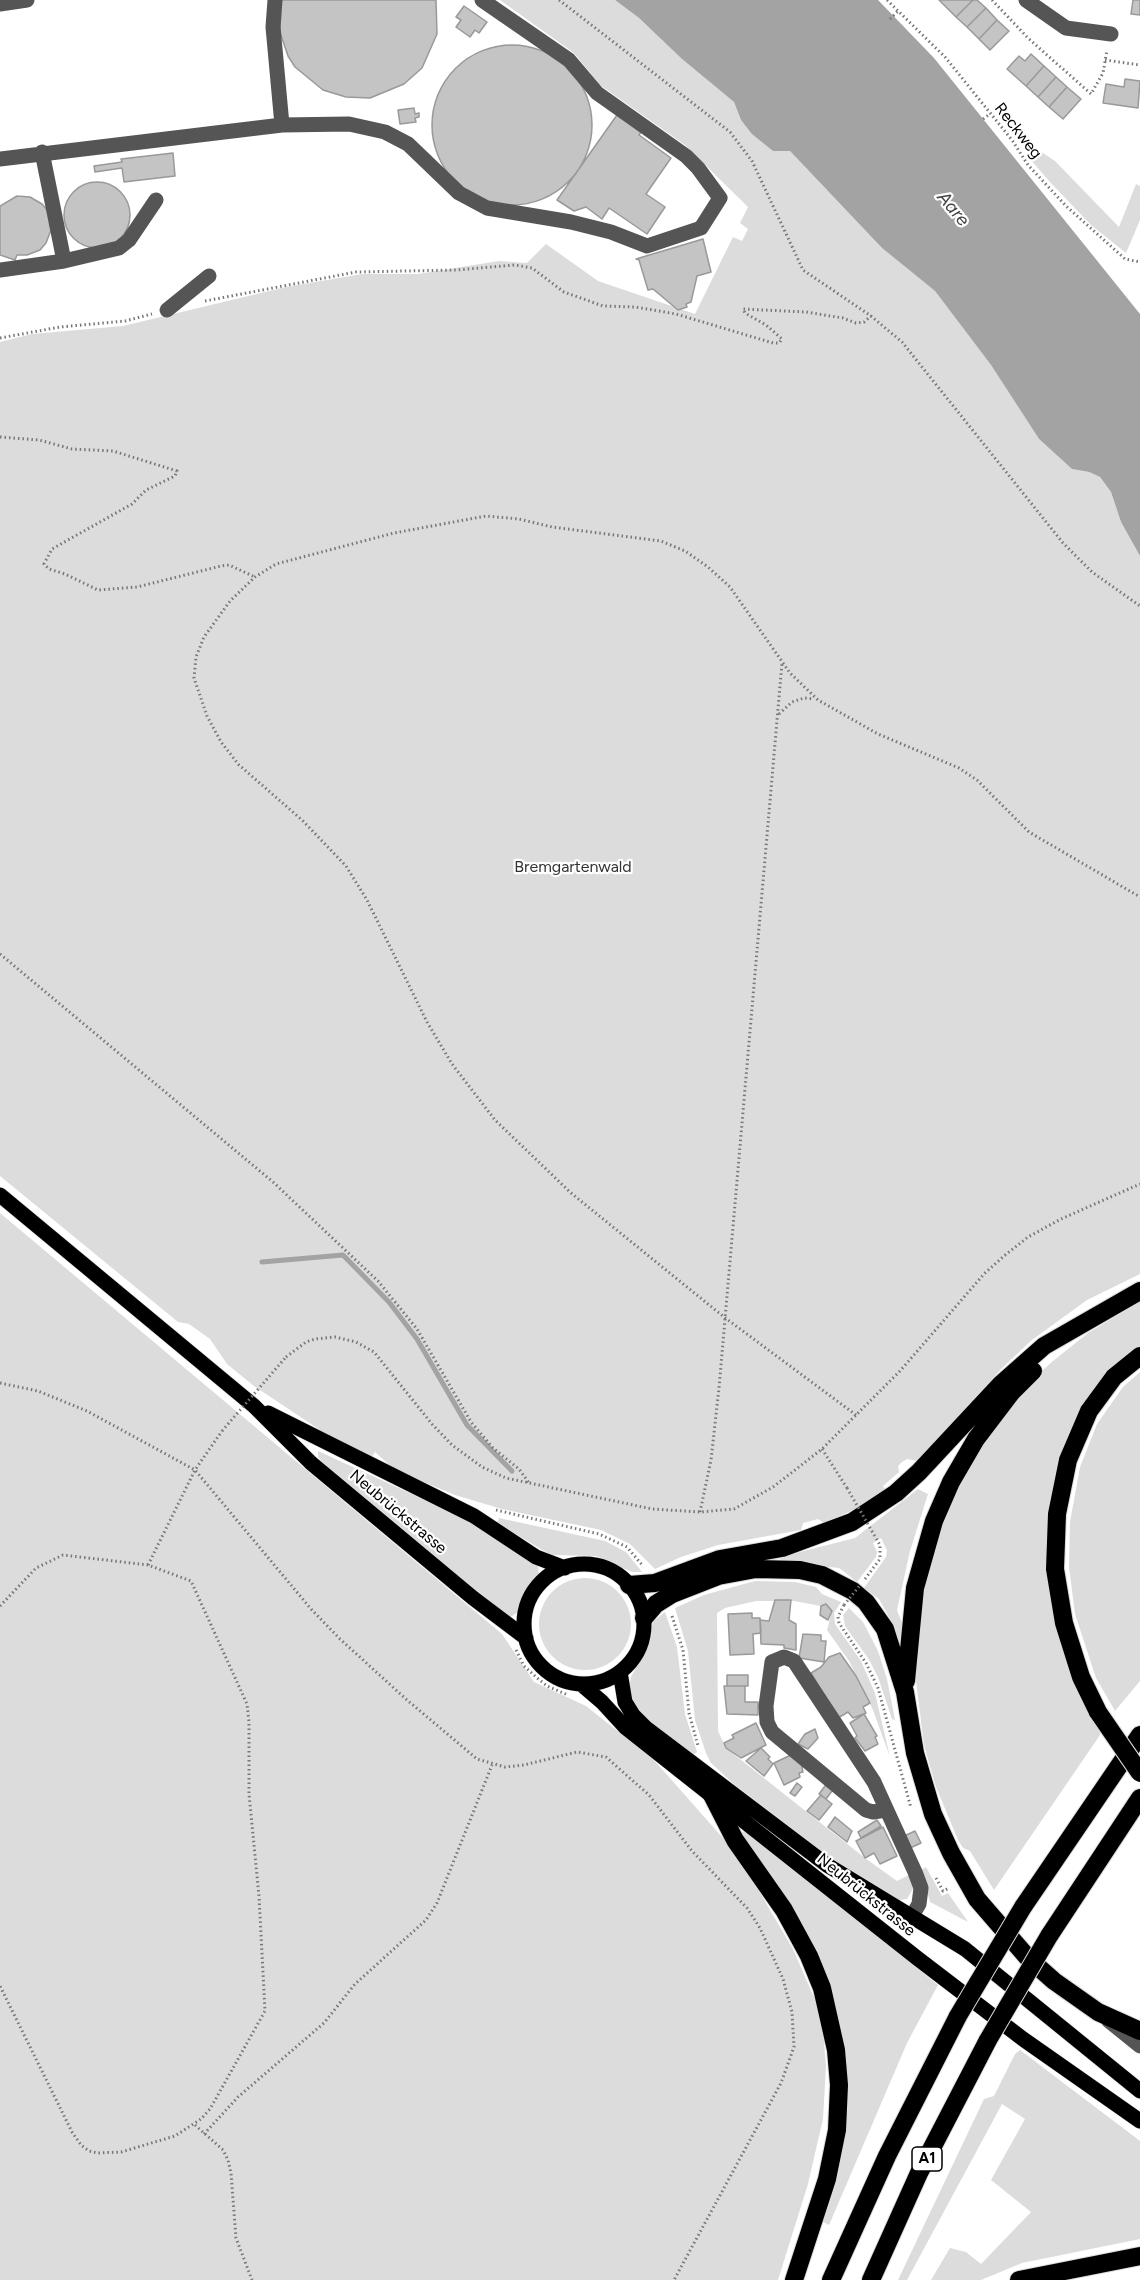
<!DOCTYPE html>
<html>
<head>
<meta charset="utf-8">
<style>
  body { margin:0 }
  canvas { display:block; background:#fff }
</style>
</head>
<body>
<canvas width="1140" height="2280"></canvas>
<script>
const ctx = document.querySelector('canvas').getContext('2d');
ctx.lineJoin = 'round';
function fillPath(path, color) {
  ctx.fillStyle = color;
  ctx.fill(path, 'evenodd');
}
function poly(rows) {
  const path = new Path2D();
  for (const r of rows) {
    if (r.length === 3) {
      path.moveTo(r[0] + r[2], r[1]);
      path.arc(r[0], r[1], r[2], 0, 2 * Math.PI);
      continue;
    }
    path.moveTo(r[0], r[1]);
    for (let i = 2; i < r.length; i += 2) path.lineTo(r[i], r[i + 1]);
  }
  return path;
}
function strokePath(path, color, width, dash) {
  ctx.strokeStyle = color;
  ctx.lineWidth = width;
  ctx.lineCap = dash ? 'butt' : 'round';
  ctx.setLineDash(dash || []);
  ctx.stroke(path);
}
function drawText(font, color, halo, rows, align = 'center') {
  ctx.font = font + ' Figtree,sans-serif';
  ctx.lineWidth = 4.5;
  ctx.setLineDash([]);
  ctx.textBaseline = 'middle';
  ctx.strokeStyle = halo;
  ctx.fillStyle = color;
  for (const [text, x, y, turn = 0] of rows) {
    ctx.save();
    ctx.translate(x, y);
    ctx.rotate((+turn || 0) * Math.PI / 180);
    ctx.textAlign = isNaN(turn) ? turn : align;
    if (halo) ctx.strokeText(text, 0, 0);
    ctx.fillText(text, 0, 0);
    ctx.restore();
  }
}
const green = poly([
  [500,0,615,0,639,18,682,59,734,102,741,120,773,151,790,151,882,248,935,291,991,365,1039,439,1072,469,1089,472,1100,477,1111,492,1121,522,1140,556,1140,1274,1087,1300,1032,1340,1001,1369,917,1461,907,1459,902,1462,898,1466,899,1472,883,1486,885,1489,860,1507,824,1523,818,1519,803,1523,801,1530,718,1545,681,1557,655,1569,630,1544,601,1530,502,1509,455,1495,395,1470,375,1452,371,1458,326,1434,254,1386,227,1364,210,1339,189,1324,178,1322,0,1176,0,342,32,334,123,326,286,287,362,274,418,274,499,261,527,263,546,244,598,281,695,314,733,237,742,241,748,229,740,223,748,207,685,145,600,85,574,53],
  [1040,151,1055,161,1119,227,1136,184,1140,186,1140,220,1126,253,1091,225,1049,181,1030,159],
  [0,1213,502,1634,534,1682,586,1706,653,1759,737,1854,793,1949,819,2009,823,2031,826,2066,823,2119,808,2184,778,2280,0,2280],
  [1140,1302,1140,1348,1116,1365,1050,1523,1087,1708,1100,1731,1100,1735,994,1890,970,1851,963,1848,958,1840,936,1787,924,1745,916,1681,920,1602,945,1512,982,1442,1034,1378,1053,1361,1088,1333],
  [1140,1372,1140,1681,1115,1711,1096,1678,1075,1614,1069,1567,1070,1522,1080,1467,1097,1424,1123,1387],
  [318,1451,451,1512,484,1529,538,1566,539,1575,524,1594,518,1612,509,1618,326,1466,318,1457],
  [918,1489,928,1494,910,1551,897,1610,902,1623,901,1646,894,1626,879,1599,864,1588,886,1557,887,1550,881,1538,873,1543,877,1552,876,1557,857,1582,839,1568,781,1562,780,1557,855,1538],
  [499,1518,605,1541,626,1552,642,1572,632,1572,596,1556,551,1555,497,1523],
  [585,1624,46],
  [755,1581,795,1582,816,1587,822,1594,841,1602,834,1613,835,1624,861,1661,875,1693,890,1757,873,1710,849,1661,827,1630,832,1611,826,1604,821,1606,794,1601,756,1601,725,1608,717,1613,718,1731,726,1748,865,1858,897,1881,909,1875,913,1889,907,1899,898,1900,844,1868,735,1785,711,1763,706,1753,695,1720,688,1651,675,1608,704,1595],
  [849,1608,863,1622,878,1651,887,1679,895,1720,892,1719,878,1677,868,1658,845,1626,843,1615],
  [665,1612,677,1647,685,1714,697,1752,690,1758,634,1708,629,1689,631,1677,647,1647,653,1622],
  [745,1830,938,1985,907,2043,829,2225,821,2221,842,2044,741,1834],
  [926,1867,942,1896,948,1893,968,1922,930,1902,921,1870],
  [1020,2050,1140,2141,1140,2239,1022,2263,981,2280,931,2280,950,2248,966,2252,981,2264,1031,2212,991,2180,1025,2119,1002,2104,907,2280,898,2280,984,2099,994,2096,1015,2054]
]);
const water = poly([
  [615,0,878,0,934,58,1140,314,1140,556,1121,522,1111,492,1100,477,1089,472,1072,469,1039,439,991,365,935,291,882,248,790,151,773,151,752,134,741,120,734,102,682,59,639,18]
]);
const stream = poly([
  [262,1262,343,1255,389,1302,417,1339,467,1425,512,1471]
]);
const building = poly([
  [281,0,436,0,437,34,422,68,404,84,370,98,346,97,323,90,295,67,288,56,280,32,281,0],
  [939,0,973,0,956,17,939,0],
  [973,0,977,0,986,8,967,27,956,17,973,0],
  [1133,0,1140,0,1140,15,1131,14,1133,0],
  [464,6,487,22,479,33,475,30,470,37,456,27,461,20,456,17,464,6],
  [986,8,997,20,979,39,967,27,986,8],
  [997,20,1009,31,990,50,979,39,997,20],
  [512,125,80],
  [1031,54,1044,66,1026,86,1007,69,1019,56,1025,61,1031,54],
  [1044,66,1056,77,1038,97,1026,86,1044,66],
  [1056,77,1067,87,1049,107,1038,97,1056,77],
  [1125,79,1140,81,1138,108,1103,103,1106,84,1124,87,1125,79],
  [1067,87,1081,99,1063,119,1049,107,1067,87],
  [414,108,415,114,419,113,419,117,415,118,416,122,400,124,398,110,414,108],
  [617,115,641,132,639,135,671,158,646,194,665,207,647,234,609,208,602,219,586,207,574,211,557,200,617,115],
  [173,153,175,176,124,182,122,168,95,172,94,166,122,162,121,159,173,153],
  [97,215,33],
  [17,196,30,197,42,204,48,211,51,230,46,243,40,250,27,255,17,255,15,260,0,255,0,206,17,196],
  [703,239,711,272,697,276,691,302,686,304,687,307,678,310,653,289,648,290,639,260,636,259,703,239],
  [775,1600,791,1600,789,1620,796,1624,796,1650,784,1648,784,1645,761,1644,760,1620,769,1621,775,1600],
  [826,1604,832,1611,828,1620,820,1615,821,1606,826,1604],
  [752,1613,752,1618,760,1618,761,1633,753,1634,754,1654,730,1655,728,1614,752,1613],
  [803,1634,821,1635,821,1641,826,1641,824,1662,799,1658,803,1634],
  [840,1653,856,1676,870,1703,863,1707,866,1713,853,1718,848,1712,838,1718,811,1673,821,1667,829,1657,840,1653],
  [727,1675,748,1675,748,1686,727,1686,727,1675],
  [724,1686,745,1686,745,1702,758,1702,758,1715,727,1714,724,1686],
  [864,1714,877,1736,875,1737,878,1744,865,1751,855,1738,857,1736,850,1723,864,1714],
  [756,1723,766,1745,741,1758,726,1748,724,1743,734,1738,732,1735,756,1723],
  [815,1729,818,1738,808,1749,798,1744,805,1734,815,1729],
  [761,1748,770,1757,768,1759,773,1764,764,1776,746,1761,761,1748],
  [793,1754,801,1762,803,1772,799,1773,800,1777,784,1785,774,1763,793,1754],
  [828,1782,835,1787,826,1799,819,1794,828,1782],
  [797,1783,802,1787,795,1796,790,1793,797,1783],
  [821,1795,832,1804,819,1820,807,1811,821,1795],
  [835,1817,852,1831,847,1842,828,1827,835,1817],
  [877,1820,881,1826,861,1838,858,1832,877,1820],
  [883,1827,897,1856,880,1864,874,1853,865,1858,856,1841,883,1827],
  [915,1831,921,1843,908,1849,902,1837,915,1831]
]);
const path = poly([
  [559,0,730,132,752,161,803,270,871,316,902,342,1063,543,1092,572,1140,606],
  [887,0,945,57,1012,140,1028,165,1066,206,1125,259,1140,262],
  [992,0,1028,38,1091,94,1103,73,1107,50],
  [890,19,898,11],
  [1105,60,1140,65],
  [983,119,990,114],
  [205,301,356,272,456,270,515,265,532,268,564,292,603,306,635,307,676,314,773,343,779,343,782,339,766,325,745,313,743,309,806,312,843,318,856,323,864,322,871,316],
  [0,338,60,327,125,321,152,314],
  [0,437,39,440,72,449,113,451,177,471,175,476,146,490,132,504,52,549,44,564,49,569,65,574,98,590,137,587,221,566,229,565,255,577],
  [779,714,792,702,804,698,814,699],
  [0,954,273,1182,378,1281,417,1329,471,1422,493,1448,519,1469,529,1483],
  [286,1357,306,1342,315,1339,335,1337,356,1342,374,1352,432,1424,452,1445,482,1467,506,1478,652,1509,700,1512,734,1509,773,1487,822,1449,900,1371,984,1274,1004,1256,1028,1237,1061,1219,1140,1184],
  [0,1383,38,1391,87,1411,195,1470,311,1609,340,1639,407,1700,477,1759,505,1767,524,1765,577,1752,606,1757,649,1795,692,1851,747,1908,760,1928,783,1979,792,2012,794,2047,781,2083,674,2280],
  [856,1415,724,1317,571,1193,495,1120,452,1064,427,1022,367,900,346,866,302,820,239,765,221,742,207,716,194,678,196,657,204,637,230,601,255,577,276,564,394,533,486,516,519,519,552,527,661,541,685,551,708,567,730,587,790,673,818,700,878,734,959,768,977,780,1029,832,1140,897],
  [822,1449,847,1488],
  [496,1510,599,1534,627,1547,643,1566],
  [700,1512,711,1460,719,1388,782,663],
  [148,1565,195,1470,222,1431],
  [865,1579,880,1559,880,1545],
  [844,1605,838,1617,839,1623,866,1663,878,1688,911,1808],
  [0,1606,36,1568,63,1555,148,1565,191,1581,247,1704,249,1722,249,1794,259,1896,265,2011,210,2109,201,2119,175,2136,121,2152,98,2153,89,2151,81,2145,72,2132,0,1986],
  [672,1616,683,1650,689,1713,698,1746],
  [516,1650,524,1666,536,1677,547,1686,568,1695],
  [936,1878,943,1891,949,1888],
  [195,2125,223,2150,228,2160,231,2173,236,2238,252,2280],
  [204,2134,238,2097,324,2023,355,1984,426,1920,437,1903,492,1765]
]);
const minor = poly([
  [275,0,273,27,282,125],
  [1026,0,1066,28,1111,34],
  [0,4,27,0],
  [42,152,64,261,119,248,129,240,156,200],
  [0,159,282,125,349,124,385,132,408,144,459,193,487,208,571,222,611,232,647,246,701,228,720,198,698,168,686,156,597,93,569,60,482,0],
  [0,270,64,261],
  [167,310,209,276],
  [886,1810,873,1812,866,1810,772,1732,767,1722,766,1706,772,1662,784,1657,794,1661,874,1782,915,1872,921,1888,919,1904,912,1916],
  [1109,2021,1140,2046]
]);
const major = poly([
  [0,1195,254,1406,311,1463,473,1598,526,1638],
  [268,1413,474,1516,536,1557,565,1568],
  [584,1624,60],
  [620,1672,625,1702,633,1715,646,1728,827,1865,965,1949,1140,2091],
  [581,1684,602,1702,625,1727,917,1958,1023,2039,1140,2121]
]);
const highway = poly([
  [629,1585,655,1583,720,1559,782,1548,852,1522,896,1493,919,1472,1001,1384,1044,1346,1140,1291],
  [644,1618,656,1604,672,1594,718,1576,756,1569,800,1570,822,1575,853,1591,866,1602,885,1629,905,1692,915,1753,933,1814,951,1853,977,1899,1028,1958,1054,1981,1098,2012,1140,2031],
  [906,1681,915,1588,934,1521,951,1482,976,1439,1011,1393,1033,1371],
  [1098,1712,1081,1677,1064,1623,1055,1569,1057,1514,1068,1460,1089,1411,1114,1377,1140,1356],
  [712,1795,735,1840,784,1910,809,1956,822,1988,836,2050,839,2085,837,2130,827,2179,794,2280],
  [1023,1907,1140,1735],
  [1049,1936,1140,1798],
  [831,2280,887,2156,958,2016],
  [871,2280,919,2173,988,2040],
  [1019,2280,1140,2256]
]);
const pathBridge = poly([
  [222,1431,286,1357],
  [847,1488,880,1545],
  [844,1605,861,1584]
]);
const highwayBridge = poly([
  [1098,1712,1140,1773],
  [958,2016,1023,1907],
  [988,2040,1049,1936]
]);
const shields = [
  [927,2159,30]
];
const shieldNames = [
  ["A1",927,2159]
];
const streetNames = [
  ["Reckweg",1018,131,52],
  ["Neubrückstrasse",398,1512,40],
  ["Neubrückstrasse",866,1895,39]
];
const parkNames = [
  ["Bremgartenwald",573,867]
];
const waterNames = [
  ["Aare",953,209,50]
];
fillPath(green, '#dcdcdc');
fillPath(water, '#a3a3a3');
strokePath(stream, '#a3a3a3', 5);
fillPath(building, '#c4c4c4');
strokePath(building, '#999', 1.5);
strokePath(major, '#dbdbdb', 16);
strokePath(highway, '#dbdbdb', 20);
strokePath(path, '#777', 3, [1.5, 3]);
strokePath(minor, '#555', 15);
strokePath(major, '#000', 15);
strokePath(highway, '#000', 18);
strokePath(highwayBridge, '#dbdbdb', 20, []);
strokePath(pathBridge, '#777', 3, [1.5, 3]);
strokePath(highwayBridge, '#000', 18);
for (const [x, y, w] of shields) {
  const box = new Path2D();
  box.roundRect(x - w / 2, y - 12, w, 24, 4.5);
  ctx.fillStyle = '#fff';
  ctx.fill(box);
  strokePath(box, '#000', 1.5);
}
drawText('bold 15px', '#000', null, shieldNames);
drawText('16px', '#000', '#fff', streetNames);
drawText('16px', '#333', '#fff', parkNames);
drawText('italic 18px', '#444', '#fff', waterNames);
</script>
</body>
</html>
